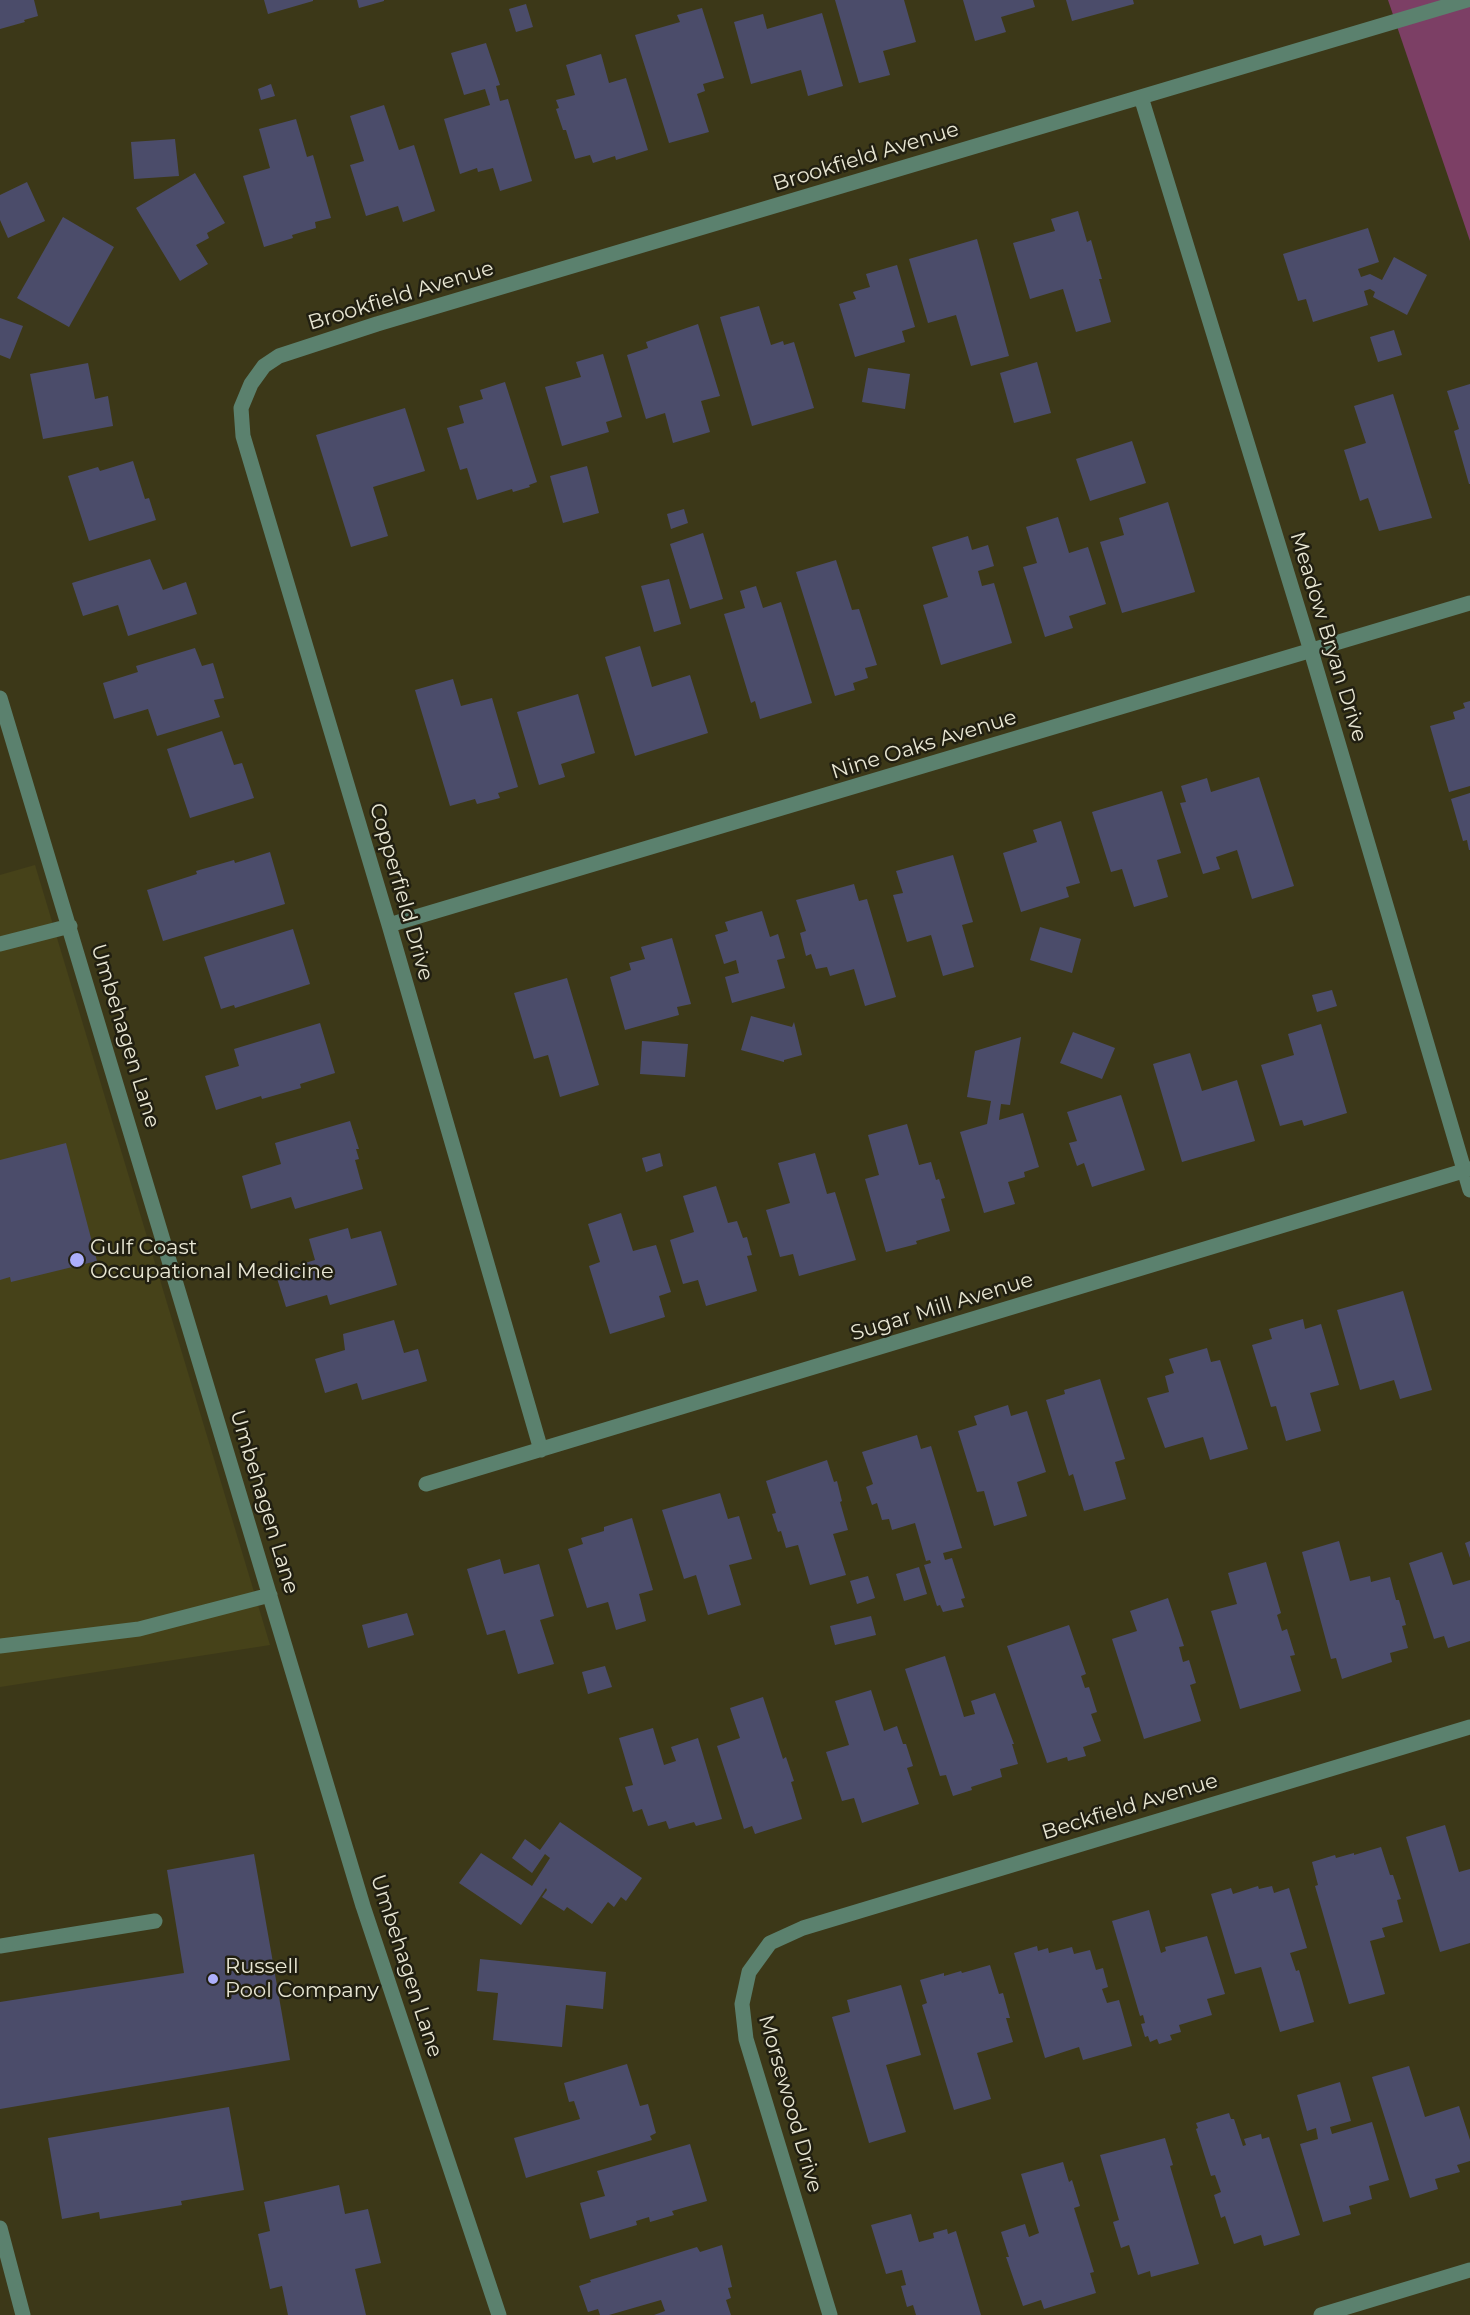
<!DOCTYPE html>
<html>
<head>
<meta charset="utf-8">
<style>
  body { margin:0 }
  canvas { display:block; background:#3c3818 }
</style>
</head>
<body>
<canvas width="1470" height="2315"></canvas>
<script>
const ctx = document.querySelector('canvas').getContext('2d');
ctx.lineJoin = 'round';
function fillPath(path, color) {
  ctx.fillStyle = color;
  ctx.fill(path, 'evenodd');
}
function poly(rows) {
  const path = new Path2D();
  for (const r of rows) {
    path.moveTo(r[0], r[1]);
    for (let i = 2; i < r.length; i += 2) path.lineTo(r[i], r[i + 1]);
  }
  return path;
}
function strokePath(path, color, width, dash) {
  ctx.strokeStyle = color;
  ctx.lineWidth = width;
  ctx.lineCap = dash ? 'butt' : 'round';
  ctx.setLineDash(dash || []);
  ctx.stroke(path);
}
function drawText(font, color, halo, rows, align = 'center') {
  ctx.font = font + ' Montserrat,sans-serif';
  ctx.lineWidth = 5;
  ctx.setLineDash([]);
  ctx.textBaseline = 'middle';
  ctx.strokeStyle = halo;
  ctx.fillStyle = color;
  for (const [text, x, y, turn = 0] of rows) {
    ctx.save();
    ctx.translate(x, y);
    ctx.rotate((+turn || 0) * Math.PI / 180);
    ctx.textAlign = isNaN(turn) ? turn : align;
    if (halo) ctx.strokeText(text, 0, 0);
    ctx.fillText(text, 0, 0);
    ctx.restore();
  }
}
const built = poly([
  [35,865,270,1645,0,1687,0,875]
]);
const green = poly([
  [1388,0,1470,0,1470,241]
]);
const building = poly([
  [0,0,34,0,38,16,24,20,25,22,0,29],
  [264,0,313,0,313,1,268,14],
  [357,0,384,0,384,1,359,8],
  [835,0,904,0,916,42,883,51,890,75,859,83],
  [963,0,1033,0,1035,7,1001,17,1006,32,975,41],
  [1066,0,1133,0,1134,4,1072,21],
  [526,4,533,27,516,32,509,9],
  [702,8,724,78,703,84,705,91,697,94,709,132,669,143,635,35,680,22,677,15],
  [822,13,843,86,808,96,801,70,751,84,734,22,763,14,767,29],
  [486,43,500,85,496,86,500,101,508,99,532,181,500,191,493,168,478,172,477,168,460,174,444,119,490,105,485,89,464,95,451,53],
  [601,54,609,83,626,78,648,150,616,160,615,156,593,163,590,155,575,159,566,130,563,130,556,109,559,108,556,100,575,95,566,65],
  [271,84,275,96,261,100,258,89],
  [384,105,399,150,414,145,435,211,403,222,398,206,366,216,350,165,364,161,350,116],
  [296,119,307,157,313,155,331,218,315,222,316,228,292,235,293,238,264,247,243,176,270,168,259,129],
  [175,139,179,176,134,179,131,142],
  [195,173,225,223,207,233,209,238,196,245,208,264,180,281,136,208],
  [27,182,45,221,8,238,0,220,0,195],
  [1078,211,1087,242,1091,240,1102,279,1099,279,1111,322,1076,332,1063,289,1030,299,1013,243,1055,231,1051,219],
  [63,217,114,247,69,327,17,298],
  [1368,228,1379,262,1358,269,1361,277,1370,274,1382,280,1394,257,1427,275,1407,315,1373,297,1375,292,1370,289,1364,291,1368,305,1313,322,1306,299,1298,301,1283,254],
  [977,239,1009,356,971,366,956,315,928,323,909,259],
  [897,265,915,327,902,331,905,342,855,357,839,304,856,299,853,292,870,287,866,274],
  [759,306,771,345,783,341,784,345,794,342,814,408,752,426,720,317],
  [0,318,23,326,10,359,0,355],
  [698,324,720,396,701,401,710,432,673,443,665,413,646,419,627,355,648,348,646,342],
  [1394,330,1402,355,1378,362,1370,337],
  [603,354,622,417,606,422,609,432,562,446,545,387,581,377,576,362],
  [1037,362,1051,413,1014,423,1000,373],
  [88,363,95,399,108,396,113,426,43,439,30,374],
  [868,368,910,374,905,409,862,402],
  [505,382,537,482,529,485,530,487,513,492,512,489,477,500,467,468,460,470,447,428,464,423,459,406,483,399,480,390],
  [1470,384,1470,484,1469,484,1454,431,1459,429,1447,391],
  [1393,394,1432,518,1379,531,1368,498,1360,501,1344,450,1366,443,1354,406],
  [405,408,425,471,373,487,388,536,351,547,316,435],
  [1132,441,1146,483,1090,501,1076,459],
  [133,461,145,499,149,498,156,520,89,541,68,476,98,467,100,471],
  [587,466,599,513,563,523,550,476],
  [1168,502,1195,592,1122,613,1100,542,1124,535,1119,518],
  [684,509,688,523,671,529,667,514],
  [1058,517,1069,553,1088,547,1106,604,1069,616,1073,628,1045,637,1023,567,1037,563,1026,527],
  [703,533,723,599,690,609,670,544],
  [968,536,972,550,988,545,994,566,978,571,982,586,994,583,1012,643,941,665,923,605,948,597,932,547],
  [150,559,163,590,186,582,197,614,128,636,118,605,83,616,72,583],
  [836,560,852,610,859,609,877,665,865,668,868,678,853,683,855,690,835,696,796,572],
  [669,579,681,624,654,632,641,586],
  [756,586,763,608,781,602,812,703,760,719,755,701,751,703,724,614,745,608,740,591],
  [640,646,652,687,690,675,708,733,635,756,605,657],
  [195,648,202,666,213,663,224,698,214,700,220,717,157,736,148,709,114,719,103,683,138,672,136,666],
  [453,679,461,706,492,698,518,787,498,793,500,798,477,804,475,799,450,806,415,690],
  [578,694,595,753,561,764,565,777,539,785,517,712],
  [1470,701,1470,786,1449,792,1430,726,1455,719,1453,712,1465,708,1463,703],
  [222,731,234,765,242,763,254,798,190,818,167,749],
  [1259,777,1294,886,1252,899,1237,850,1216,857,1220,869,1203,874,1180,803,1186,802,1181,786,1207,778,1211,792],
  [1162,791,1181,853,1157,860,1168,897,1134,907,1122,869,1111,872,1092,812],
  [1470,793,1470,850,1469,850,1467,840,1463,841,1451,799],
  [1061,821,1080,883,1066,887,1069,897,1021,912,1003,853,1037,842,1033,830],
  [270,852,285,904,163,941,147,890,197,874,196,871,234,860,235,863],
  [953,855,973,922,962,925,974,967,943,976,931,935,907,942,893,895,903,893,896,871],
  [854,884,859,901,867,899,896,997,865,1006,854,969,830,976,827,967,816,969,811,954,806,956,800,933,806,931,796,900],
  [762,911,770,937,778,934,785,958,777,960,785,988,732,1003,725,977,739,973,736,960,724,964,715,935,728,931,725,922],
  [1040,927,1081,939,1072,973,1030,960],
  [293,929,310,984,235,1008,234,1005,221,1009,204,957],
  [672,938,691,1004,677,1007,679,1015,625,1030,610,977,631,970,629,963,645,959,641,947],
  [567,978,599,1085,560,1097,548,1055,534,1059,514,993],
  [1332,990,1337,1006,1317,1012,1312,995],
  [751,1016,792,1027,794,1022,802,1055,784,1060,784,1062,741,1050],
  [320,1023,335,1073,300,1084,301,1088,262,1099,261,1096,216,1110,205,1076,239,1066,234,1049],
  [1321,1024,1347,1113,1304,1126,1302,1120,1280,1126,1261,1065,1294,1055,1288,1034],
  [1073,1032,1115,1048,1102,1079,1060,1063],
  [1021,1037,1010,1105,1001,1104,999,1120,1023,1113,1039,1167,1024,1172,1025,1177,1008,1182,1015,1204,984,1213,960,1132,987,1124,991,1101,967,1097,975,1051],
  [642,1041,688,1044,685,1077,640,1074],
  [1190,1053,1202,1091,1237,1080,1255,1141,1182,1162,1153,1064],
  [1121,1095,1145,1170,1092,1187,1084,1163,1077,1166,1069,1143,1077,1141,1067,1112],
  [350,1121,359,1149,356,1149,359,1159,355,1160,363,1189,295,1209,291,1197,251,1209,242,1176,281,1164,275,1143],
  [907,1124,919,1165,931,1162,936,1180,939,1179,945,1198,941,1199,950,1231,916,1241,917,1244,886,1252,865,1179,879,1175,868,1135],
  [66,1143,97,1261,11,1282,10,1277,0,1280,0,1160],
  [660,1153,663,1166,646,1172,642,1158],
  [815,1153,827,1194,835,1192,856,1260,799,1276,793,1254,780,1257,766,1210,790,1203,778,1163],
  [716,1186,728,1223,737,1221,743,1238,747,1237,752,1255,747,1256,757,1291,706,1306,698,1280,683,1284,670,1240,694,1232,683,1196],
  [621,1213,633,1251,656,1245,671,1292,659,1296,665,1317,610,1334,589,1266,600,1262,588,1224],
  [348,1228,351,1239,381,1231,397,1285,330,1305,327,1295,286,1307,275,1272,315,1260,309,1239],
  [1403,1291,1432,1390,1400,1399,1394,1380,1360,1390,1337,1310],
  [1303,1319,1305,1329,1321,1324,1339,1385,1310,1393,1321,1431,1286,1441,1276,1406,1271,1407,1252,1345,1272,1339,1269,1329],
  [394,1320,404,1353,418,1349,427,1381,362,1400,357,1383,325,1393,315,1359,345,1350,343,1334],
  [1207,1348,1211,1362,1220,1360,1248,1449,1210,1460,1203,1437,1165,1448,1147,1398,1169,1392,1165,1376,1174,1373,1169,1359],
  [1100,1379,1125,1459,1115,1462,1126,1499,1084,1511,1073,1474,1069,1476,1046,1400,1065,1394,1064,1390],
  [1008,1405,1011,1416,1027,1411,1046,1472,1017,1482,1027,1516,994,1526,984,1491,977,1492,958,1431,977,1425,974,1416],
  [917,1435,921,1449,931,1446,962,1548,943,1553,945,1560,952,1558,965,1598,961,1599,964,1607,943,1612,940,1605,937,1606,924,1565,931,1563,930,1560,926,1561,915,1523,892,1530,889,1519,882,1520,877,1503,872,1505,866,1487,873,1484,862,1452],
  [827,1460,834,1482,837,1481,842,1501,840,1502,848,1530,833,1534,846,1575,810,1585,798,1545,786,1548,781,1531,778,1532,772,1514,776,1513,766,1481],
  [720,1493,728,1519,739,1516,752,1559,729,1565,741,1605,708,1615,696,1575,684,1579,662,1510],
  [632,1518,653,1590,639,1594,646,1621,616,1630,608,1602,587,1608,568,1549,583,1544,581,1538,604,1531,604,1527],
  [1339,1541,1350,1581,1370,1576,1371,1582,1390,1577,1396,1600,1399,1600,1406,1625,1402,1626,1408,1648,1390,1653,1392,1662,1342,1679,1336,1658,1331,1659,1302,1552],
  [1470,1541,1470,1558,1465,1543],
  [1442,1552,1453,1585,1470,1580,1470,1641,1448,1648,1444,1636,1434,1639,1409,1563],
  [500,1559,504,1574,539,1564,554,1616,540,1620,554,1664,518,1674,505,1630,487,1635,467,1569],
  [1266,1562,1281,1613,1277,1615,1282,1631,1287,1629,1295,1655,1290,1656,1301,1691,1240,1709,1211,1611,1237,1604,1228,1573],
  [919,1567,927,1594,904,1601,896,1574],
  [868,1576,875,1598,857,1604,850,1581],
  [1168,1598,1184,1646,1179,1647,1183,1662,1189,1660,1196,1683,1190,1685,1201,1721,1144,1739,1112,1639,1137,1631,1130,1611],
  [407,1613,414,1635,368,1648,362,1625],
  [871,1616,876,1635,835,1645,830,1626],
  [1069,1625,1086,1674,1081,1676,1085,1688,1089,1687,1097,1712,1091,1714,1101,1741,1083,1747,1086,1756,1068,1761,1067,1757,1047,1763,1007,1646],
  [945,1656,964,1717,975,1714,971,1701,995,1693,1014,1744,1012,1744,1018,1764,1000,1769,1002,1777,971,1787,972,1790,953,1796,946,1775,940,1776,905,1669],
  [605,1666,612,1687,588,1694,582,1672],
  [871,1690,884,1731,897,1726,903,1744,906,1744,913,1766,907,1768,919,1804,862,1823,854,1798,842,1801,826,1752,849,1745,835,1701],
  [763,1697,783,1759,786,1757,794,1781,791,1782,802,1819,755,1834,752,1826,744,1829,717,1746,740,1738,730,1708],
  [653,1728,664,1765,676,1761,671,1747,698,1738,722,1819,696,1826,694,1822,669,1829,666,1821,648,1826,642,1809,633,1812,625,1787,633,1785,619,1738],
  [560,1822,642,1878,626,1901,621,1897,614,1907,608,1902,592,1924,567,1907,564,1911,542,1897,547,1890,546,1888,521,1925,459,1883,481,1853,532,1886,550,1858,545,1854,532,1873,512,1858,525,1839,540,1850],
  [1445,1825,1459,1872,1470,1869,1470,1943,1440,1952,1406,1837],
  [1381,1847,1390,1875,1393,1875,1401,1899,1397,1900,1403,1922,1382,1928,1385,1937,1370,1941,1385,1994,1349,2004,1315,1886,1318,1885,1312,1862,1335,1855,1336,1858,1354,1853,1354,1855],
  [254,1854,290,2060,0,2109,0,2002,184,1973,167,1870],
  [1258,1886,1259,1889,1272,1886,1274,1893,1289,1888,1307,1948,1290,1953,1296,1971,1299,1970,1314,2022,1280,2032,1261,1967,1235,1974,1211,1894,1231,1888,1233,1894],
  [1149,1910,1161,1953,1166,1951,1165,1947,1207,1936,1225,1994,1207,1999,1212,2015,1179,2025,1181,2032,1170,2035,1172,2040,1159,2044,1157,2039,1150,2042,1148,2036,1145,2037,1141,2024,1145,2023,1143,2015,1140,2016,1112,1921],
  [1037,1946,1038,1951,1048,1948,1049,1953,1072,1947,1074,1954,1090,1950,1096,1970,1103,1968,1108,1987,1102,1989,1107,2003,1119,2000,1132,2046,1083,2060,1079,2047,1045,2058,1014,1953],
  [480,1959,606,1972,603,2009,566,2005,562,2047,493,2040,498,1993,477,1991],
  [990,1965,999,1994,1003,1993,1010,2018,1006,2018,1013,2042,977,2053,991,2099,954,2110,922,2005,927,2003,920,1980,944,1973,944,1976,961,1971,962,1973],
  [901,1985,921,2055,886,2065,906,2132,869,2143,832,2017,850,2012,847,2000],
  [627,2064,640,2106,648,2104,656,2133,650,2136,652,2140,526,2178,514,2138,580,2119,574,2101,569,2102,564,2083],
  [1409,2066,1425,2117,1459,2106,1470,2140,1470,2161,1457,2165,1460,2172,1435,2179,1438,2189,1410,2198,1372,2077],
  [1340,2082,1351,2121,1330,2127,1332,2134,1372,2122,1389,2180,1369,2186,1372,2199,1349,2206,1351,2214,1323,2222,1300,2144,1318,2139,1316,2128,1307,2131,1297,2095],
  [229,2107,244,2190,181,2201,182,2205,100,2219,99,2212,62,2219,48,2138],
  [1229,2113,1231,2119,1234,2119,1243,2146,1246,2145,1244,2139,1261,2134,1262,2139,1269,2137,1300,2235,1264,2246,1261,2235,1234,2244,1225,2216,1221,2218,1214,2195,1221,2192,1215,2175,1211,2176,1196,2129,1198,2128,1196,2123],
  [1165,2138,1173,2165,1170,2166,1199,2264,1151,2277,1150,2271,1138,2275,1129,2245,1121,2248,1113,2222,1119,2220,1100,2155],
  [690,2144,707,2201,672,2211,674,2215,650,2222,649,2217,636,2221,637,2225,590,2239,580,2203,605,2196,597,2171],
  [1063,2162,1069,2182,1072,2180,1080,2206,1074,2208,1094,2272,1090,2273,1096,2293,1044,2309,1041,2300,1023,2306,1006,2257,1009,2257,1001,2232,1025,2224,1029,2237,1039,2233,1021,2174],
  [339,2185,345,2214,368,2209,381,2263,355,2269,366,2315,288,2315,282,2286,270,2289,258,2234,270,2231,264,2202],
  [911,2214,919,2242,934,2238,933,2233,947,2229,948,2234,956,2231,981,2315,916,2315,913,2305,907,2307,901,2286,906,2285,902,2270,886,2274,871,2225],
  [722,2245,732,2287,728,2288,731,2298,726,2300,731,2315,654,2315,665,2311,661,2300,609,2315,600,2315,598,2309,588,2312,579,2286,591,2282,590,2280,697,2247,700,2252]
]);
const minor = poly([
  [1141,97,1311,651,1470,1190],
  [0,698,363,1906,499,2315],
  [389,925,1470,603],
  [0,944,70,926],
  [541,1450,389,925,243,436,241,408,251,384,264,366,279,356,377,324,1467,0],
  [426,1484,1470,1169],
  [0,1646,139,1629,270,1595],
  [0,1946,155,1921],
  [0,2228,23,2315],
  [830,2315,746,2039,742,2004,749,1972,770,1943,803,1928,1470,1727],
  [1321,2315,1470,2270]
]);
const markers = [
  [77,1260,8,"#adaffb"],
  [213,1979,6,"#adaffb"]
];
const streetNames = [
  ["Brookfield Avenue",866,157,-17],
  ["Brookfield Avenue",401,296,-17],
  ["Meadow Bryan Drive",1328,637,73],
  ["Nine Oaks Avenue",924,745,-17],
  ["Copperfield Drive",401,892,74],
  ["Umbehagen Lane",125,1036,73],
  ["Sugar Mill Avenue",942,1307,-17],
  ["Umbehagen Lane",264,1502,73],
  ["Beckfield Avenue",1130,1807,-17],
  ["Umbehagen Lane",406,1966,72],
  ["Morsewood Drive",790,2104,74]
];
const poiNames = [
  ["Gulf Coast",90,1248],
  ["Occupational Medicine",90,1272],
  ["Russell",225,1967],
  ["Pool Company",225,1991]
];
fillPath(built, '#464219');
fillPath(green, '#7c3f65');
fillPath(building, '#4b4c6a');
strokePath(minor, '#5b816e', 15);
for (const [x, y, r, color] of markers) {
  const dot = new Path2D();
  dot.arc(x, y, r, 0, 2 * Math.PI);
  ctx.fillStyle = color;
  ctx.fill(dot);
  strokePath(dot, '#211f11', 2);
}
drawText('21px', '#e8e6d3', '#211f11', streetNames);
drawText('21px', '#e8e6d3', '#211f11', poiNames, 'left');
</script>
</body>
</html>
